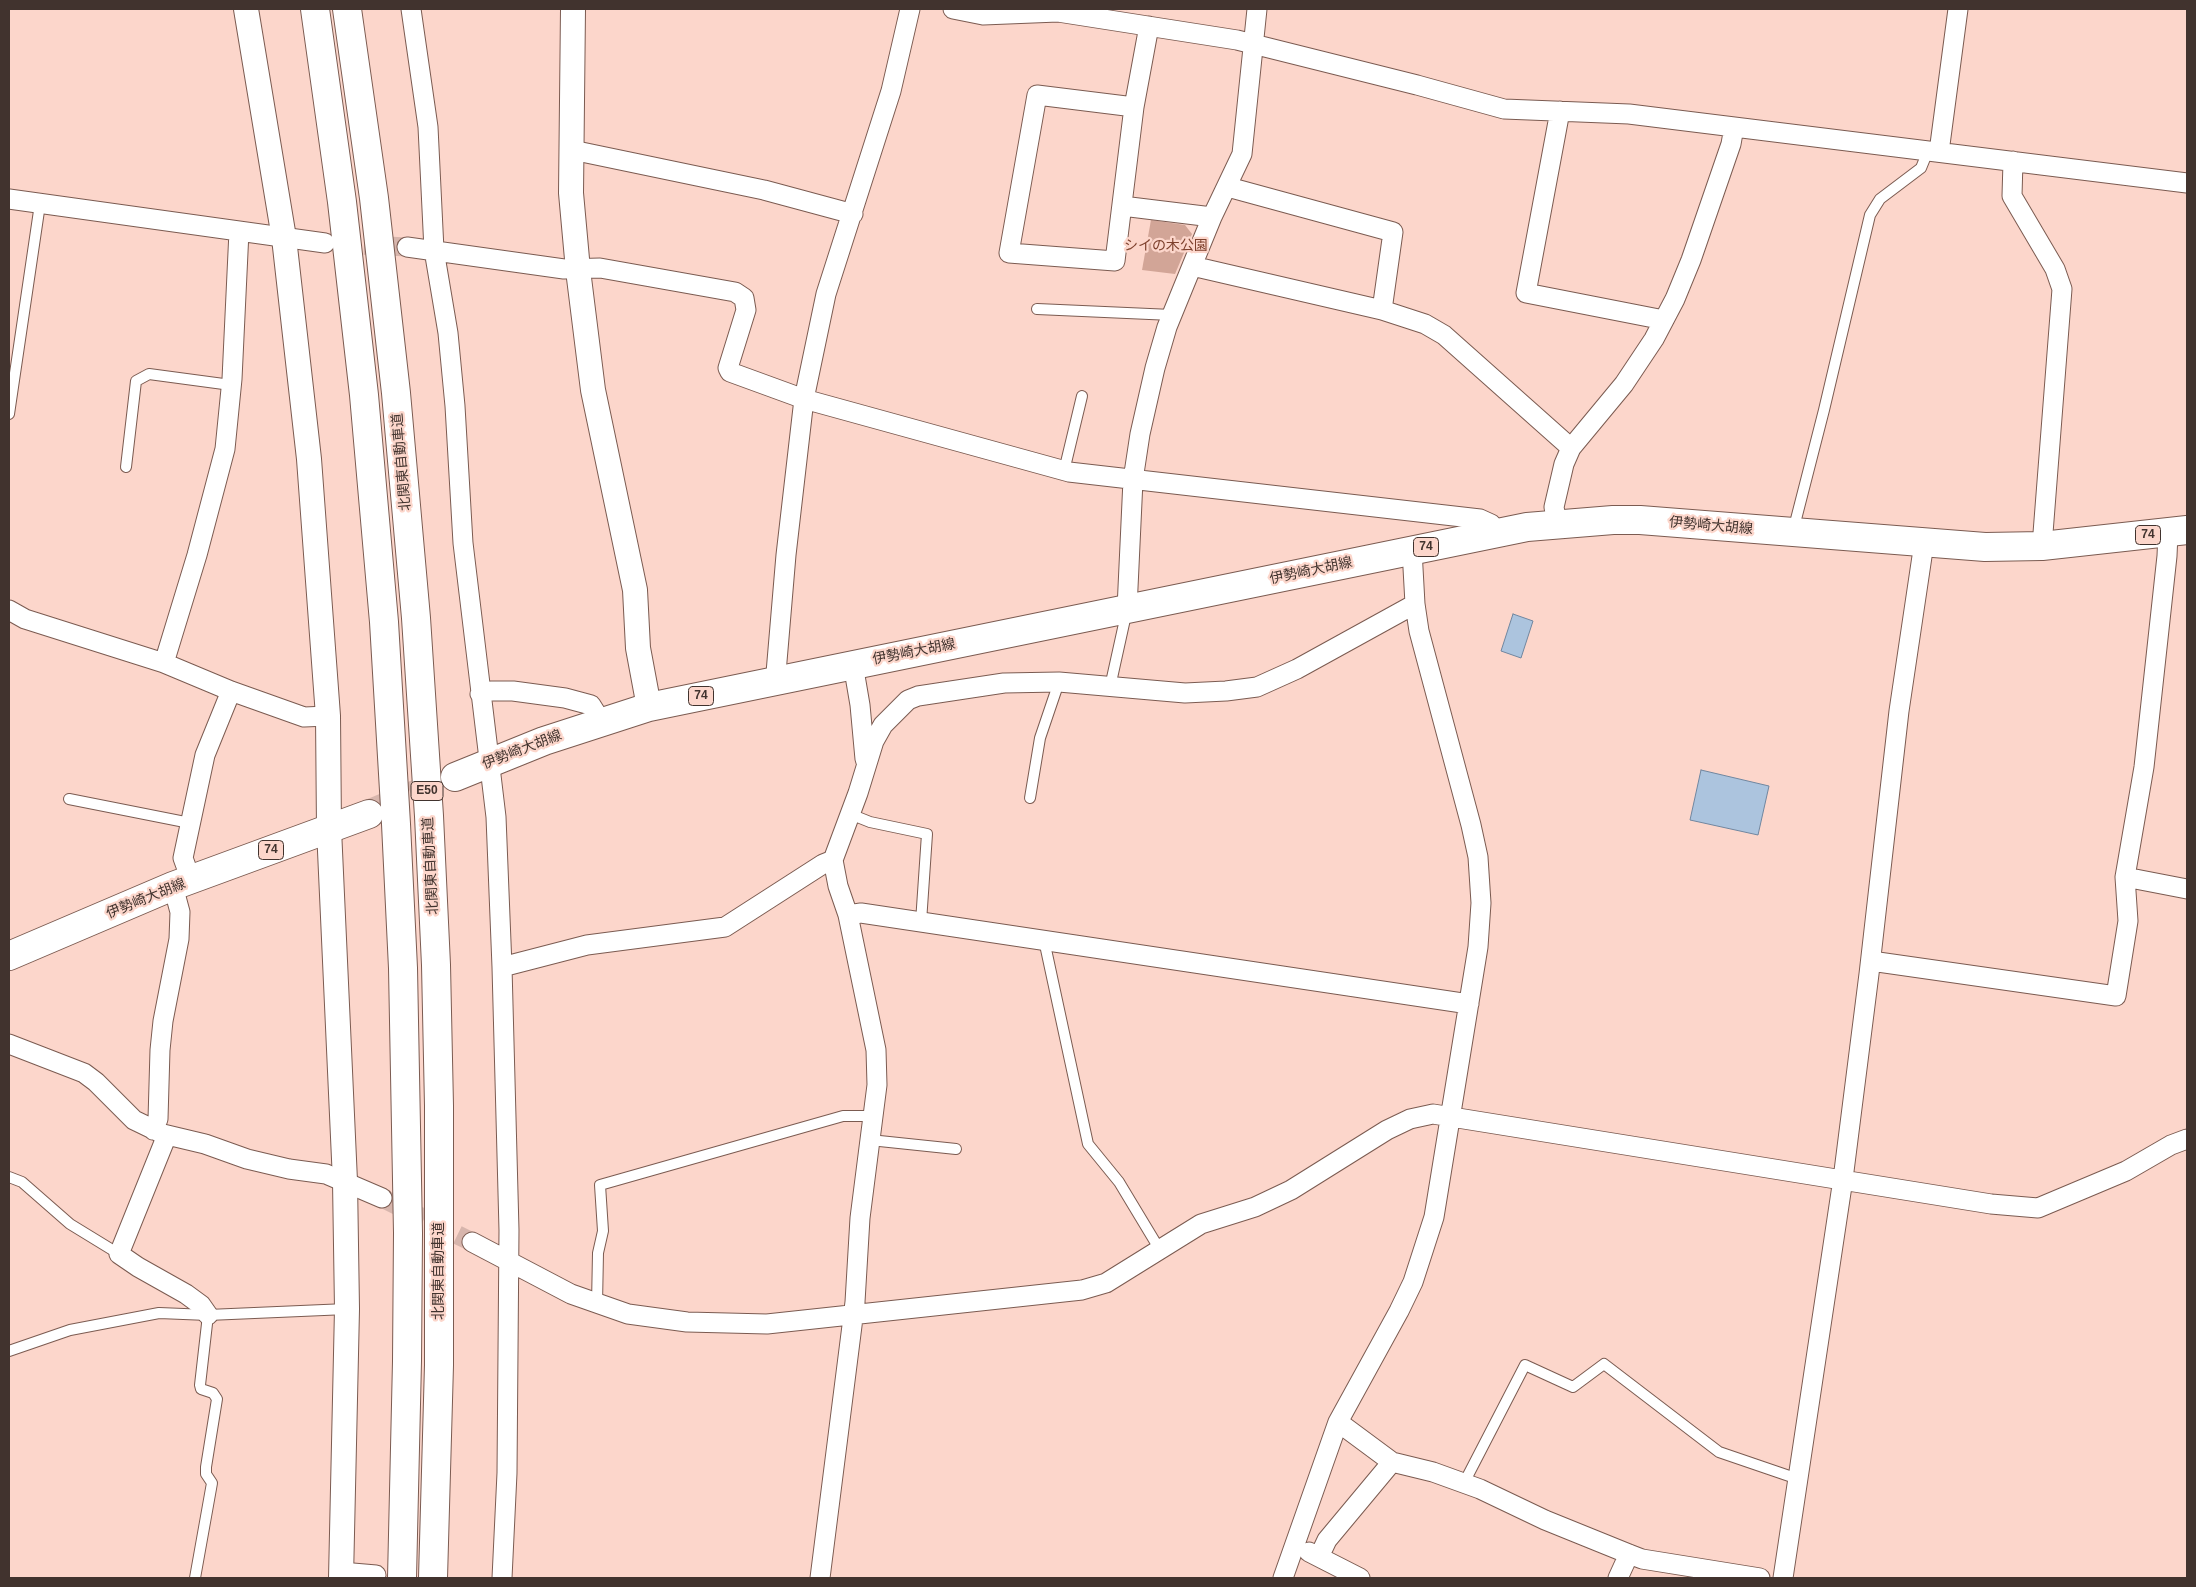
<!DOCTYPE html>
<html>
<head>
<meta charset="utf-8">
<style>
  body { margin:0 }
  #map { position:relative; width:2196px; height:1587px; overflow:hidden; background:#fcd6cb; font-family:Helvetica,sans-serif }
  canvas { display:block }
  .frame { position:absolute; inset:0; border:10px solid #41332e; pointer-events:none }
</style>
</head>
<body>
<div id="map">
<canvas width="2196" height="1587"></canvas>
<div class="frame"></div>
</div>
<script>
const ctx = document.querySelector('canvas').getContext('2d');
ctx.lineJoin = 'round';
function fillPath(path, color) {
  ctx.fillStyle = color;
  ctx.fill(path, 'evenodd');
}
function poly(rows) {
  const path = new Path2D();
  for (const r of rows) {
    path.moveTo(r[0], r[1]);
    for (let i = 2; i < r.length; i += 2) path.lineTo(r[i], r[i + 1]);
  }
  return path;
}
function strokePath(path, color, width, dash) {
  ctx.strokeStyle = color;
  ctx.lineWidth = width;
  ctx.lineCap = dash ? 'butt' : 'round';
  ctx.setLineDash(dash || []);
  ctx.stroke(path);
}
function drawText(font, color, halo, rows, align = 'center') {
  ctx.font = font + ' Helvetica,"Noto Sans JP",sans-serif';
  ctx.lineWidth = 4.5;
  ctx.setLineDash([]);
  ctx.textBaseline = 'middle';
  ctx.strokeStyle = halo;
  ctx.fillStyle = color;
  for (const [text, x, y, turn = 0] of rows) {
    ctx.save();
    ctx.translate(x, y);
    ctx.rotate((+turn || 0) * Math.PI / 180);
    ctx.textAlign = isNaN(turn) ? turn : align;
    if (halo) ctx.strokeText(text, 0, 0);
    ctx.fillText(text, 0, 0);
    ctx.restore();
  }
}
const green = poly([
  [1151,220,1185,225,1192,234,1175,274,1142,270]
]);
const building = poly([
  [1513,614,1533,621,1521,658,1501,651,1513,614],
  [1701,770,1769,786,1758,835,1690,820,1701,770]
]);
const minorTunnel = poly([
  [336,244,407,247],
  [382,1198,472,1242]
]);
const primaryTunnel = poly([
  [373,812,455,777]
]);
const service = poly([
  [1037,309,1172,315],
  [9,414,40,204],
  [126,467,136,381,149,374,231,385],
  [1064,471,1082,396],
  [1793,531,1824,410,1870,215,1880,199,1921,168,1928,151],
  [1110,687,1127,610],
  [1030,798,1040,738,1059,682],
  [69,799,190,823],
  [850,814,870,822,927,834,921,922],
  [1044,940,1088,1144,1119,1182,1160,1250],
  [870,1140,956,1149],
  [9,1177,22,1182,70,1224,119,1254],
  [597,1304,598,1253,603,1231,600,1185,843,1116,873,1116],
  [9,1351,70,1330,159,1313,208,1315,347,1309],
  [1464,1483,1525,1365,1573,1387,1604,1364,1719,1452,1798,1479],
  [195,1578,212,1483,206,1474,206,1467,217,1399,213,1393,201,1389,200,1385,208,1315]
]);
const minor = poly([
  [411,9,428,127,434,250,448,333,455,406,463,543,496,817,502,967,509,1230,507,1473,502,1578],
  [953,9,983,15,1058,12,1237,40,1417,85,1504,109,1629,114,2187,183],
  [1134,107,1037,95,1009,253,1115,261,1134,107,1149,26],
  [1560,111,1526,293,1664,320],
  [572,150,764,190,853,214],
  [1939,152,1958,9],
  [2013,161,2012,196,2055,269,2062,289,2042,546],
  [1228,187,1393,232,1382,310],
  [9,199,325,243],
  [1122,206,1212,217],
  [407,247,564,269,600,268,735,292,744,298,746,310,728,368,730,372,804,399,1069,472,1480,519,1491,524,1497,532],
  [1192,266,1382,310,1425,324,1444,335,1571,448],
  [1557,524,1554,507,1564,464,1571,448,1624,384,1654,339,1675,299,1691,260,1731,144,1734,127],
  [2168,533,2167,556,2144,767,2125,877,2187,889],
  [1127,609,1133,480,1140,434,1155,368,1167,327,1212,217,1242,154,1257,9],
  [9,610,25,619,164,663,231,691,304,717,328,716],
  [164,663,197,555,225,449,232,379,239,231],
  [853,664,860,705,865,759],
  [777,679,776,673,786,555,804,399,826,294,891,91,910,9],
  [480,694,491,691,513,691,565,698,591,705,601,721],
  [191,880,183,858,205,755,231,691],
  [848,915,861,913,1469,1004],
  [1871,961,2116,996,2128,921,2125,877],
  [502,967,587,945,725,927,823,864,833,860],
  [9,1044,84,1073,96,1082,134,1120,163,1134,205,1144,247,1159,289,1169,326,1174,382,1198],
  [153,1130,158,1119,160,1050,163,1021,179,939,180,912,173,886],
  [167,1135,119,1254,138,1267,186,1294,201,1305,208,1315],
  [472,1242,571,1294,628,1314,687,1322,767,1324,1082,1290,1106,1283,1201,1224,1255,1207,1291,1190,1387,1130,1410,1119,1433,1114,1991,1204,2038,1208,2126,1171,2171,1145,2187,1139],
  [1338,1422,1392,1462,1433,1472,1480,1489,1545,1520,1629,1554,1642,1559,1760,1578],
  [1309,1552,1360,1578],
  [1319,1557,1327,1540,1392,1462],
  [341,1572,376,1575],
  [820,1578,855,1302,860,1218,877,1085,876,1050,848,915,838,886,833,860,858,793,874,741,883,725,908,700,918,696,1004,683,1059,682,1185,693,1226,691,1257,687,1297,669,1415,604],
  [1283,1578,1338,1422,1399,1311,1413,1282,1434,1217,1478,947,1481,903,1478,857,1471,825,1419,631,1415,604,1412,550],
  [1618,1578,1629,1554],
  [1783,1578,1843,1179,1869,974,1899,711,1924,543]
]);
const tertiary = poly([
  [246,9,284,238,309,459,328,716,329,829,345,1181,347,1309,341,1578],
  [573,9,571,193,578,270,593,390,635,590,638,648,649,707]
]);
const primary = poly([
  [455,777,544,741,649,707,1527,527,1613,520,1640,520,1985,547,2042,546,2187,530],
  [9,956,173,886,369,814]
]);
const motorway = poly([
  [315,9,342,202,364,395,384,622,396,824,403,968,408,1233,407,1361,402,1578],
  [347,9,374,198,396,393,416,618,429,816,436,965,439,1106,439,1365,433,1578]
]);
const shields = [
  [2148,535,25],
  [1426,547,25],
  [701,696,25],
  [427,791,32],
  [271,850,25]
];
const shieldNames = [
  ["74",2148,535],
  ["74",1426,547],
  ["74",701,696],
  ["E50",427,791],
  ["74",271,850]
];
const parkNames = [
  ["シイの木公園",1166,246]
];
const streetNames = [
  ["北関東自動車道",402,462,-95],
  ["伊勢崎大胡線",1711,526,5],
  ["伊勢崎大胡線",1311,571,-12],
  ["伊勢崎大胡線",914,652,-11],
  ["伊勢崎大胡線",522,750,-21],
  ["北関東自動車道",431,866,-93],
  ["伊勢崎大胡線",146,899,-22],
  ["北関東自動車道",439,1271,-90]
];
fillPath(green, '#d2a597');
fillPath(building, '#acc4de');
strokePath(building, '#70869f', 1);
strokePath(minorTunnel, '#d7b5ac', 19, [19, 9]);
strokePath(primaryTunnel, '#d7b5ac', 28, [28, 14]);
strokePath(service, '#7b5b51', 12);
strokePath(minor, '#7b5b51', 21);
strokePath(tertiary, '#7b5b51', 26);
strokePath(primary, '#7b5b51', 30);
strokePath(motorway, '#7b5b51', 30);
strokePath(service, '#fff', 10);
strokePath(minor, '#fff', 19);
strokePath(tertiary, '#fff', 24);
strokePath(primary, '#fff', 28);
strokePath(motorway, '#fff', 28);
for (const [x, y, w] of shields) {
  const box = new Path2D();
  box.roundRect(x - w / 2, y - 9.5, w, 19, 4);
  ctx.fillStyle = '#fcd6cb';
  ctx.fill(box);
  strokePath(box, '#41332e', 1);
}
drawText('bold 12px', '#41332e', null, shieldNames);
drawText('14px', '#7e412d', '#fcd6cb', parkNames);
drawText('14px', '#41332e', '#fcd6cb', streetNames);
</script>
</body>
</html>
